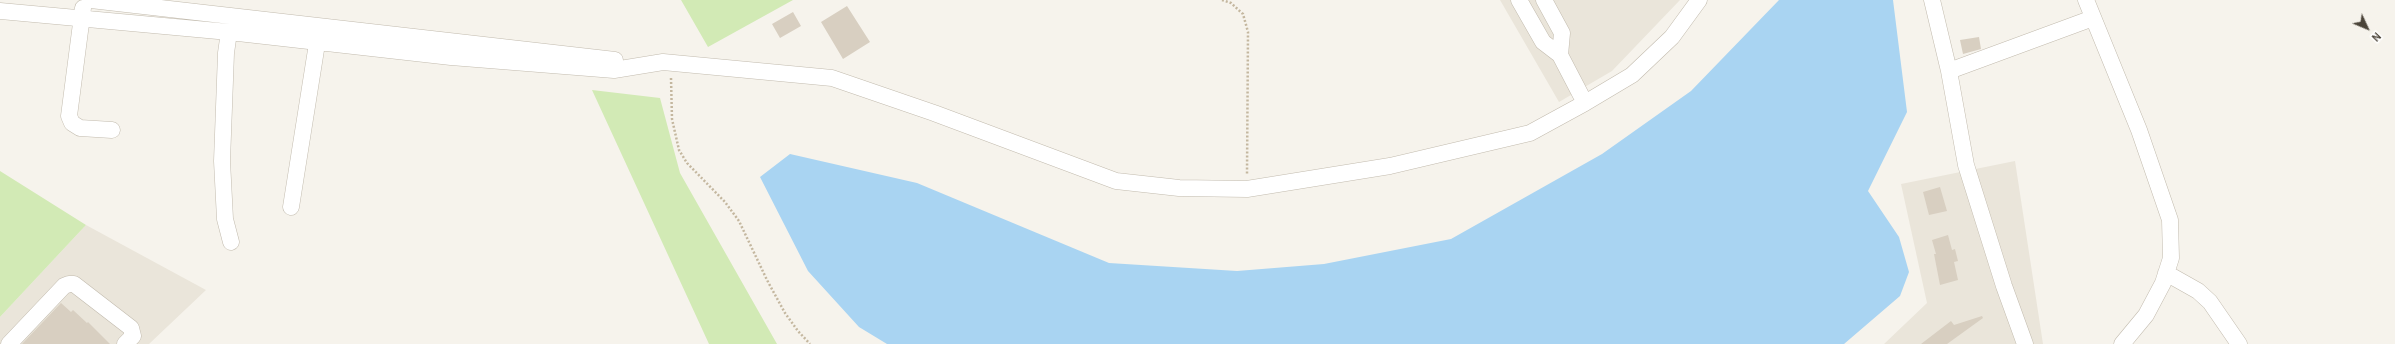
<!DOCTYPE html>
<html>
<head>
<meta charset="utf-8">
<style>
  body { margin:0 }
  #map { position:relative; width:2395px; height:344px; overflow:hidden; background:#f6f3ec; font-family:Karla,sans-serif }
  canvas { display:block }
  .north { position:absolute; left:2347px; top:8px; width:40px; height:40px; -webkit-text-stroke:3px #fff; paint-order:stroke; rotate:134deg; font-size:11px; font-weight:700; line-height:16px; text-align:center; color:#4b4439 }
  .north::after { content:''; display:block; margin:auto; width:14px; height:18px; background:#4b4439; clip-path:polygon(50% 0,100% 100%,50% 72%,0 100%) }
</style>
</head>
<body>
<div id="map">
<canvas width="2395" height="344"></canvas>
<div class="north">N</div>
</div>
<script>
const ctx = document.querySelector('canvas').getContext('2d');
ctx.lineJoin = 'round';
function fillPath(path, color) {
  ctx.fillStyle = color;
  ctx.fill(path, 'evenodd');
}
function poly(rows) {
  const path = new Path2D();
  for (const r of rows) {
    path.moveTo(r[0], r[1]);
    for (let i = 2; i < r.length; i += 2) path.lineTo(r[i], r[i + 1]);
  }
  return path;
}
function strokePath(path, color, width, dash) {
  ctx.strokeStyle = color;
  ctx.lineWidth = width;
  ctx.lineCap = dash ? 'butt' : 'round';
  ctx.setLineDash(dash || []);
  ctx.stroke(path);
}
const residential = poly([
  [1500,0,1680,0,1612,71,1559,102],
  [2015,161,2043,344,1884,344,1927,303,1901,184],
  [86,225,206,290,149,344,0,344,0,317]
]);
const green = poly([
  [681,0,793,0,708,47],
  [592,90,660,98,680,173,777,344,709,344],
  [0,171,86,225,0,317]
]);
const water = poly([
  [1779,0,1893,0,1907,112,1868,191,1899,237,1909,272,1900,296,1844,344,887,344,859,327,808,271,760,177,790,154,917,183,1109,263,1237,271,1324,264,1451,239,1602,154,1691,91]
]);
const building = poly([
  [847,6,870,42,843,59,821,22],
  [793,12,801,26,780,38,772,24],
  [1979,37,1981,49,1963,54,1960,40],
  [1940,187,1947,211,1929,215,1923,192],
  [1948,235,1952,250,1955,249,1958,261,1954,262,1958,280,1940,285,1934,254,1936,254,1932,240],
  [61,303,71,312,73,310,87,323,88,322,110,344,22,344],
  [1982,316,1983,318,1947,344,1921,344,1951,321,1954,325]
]);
const path = poly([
  [1222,0,1231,3,1243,14,1248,32,1247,174],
  [671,78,672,119,679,150,687,163,725,202,739,221,767,280,785,313,798,331,810,344]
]);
const minor = poly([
  [91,0,615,60],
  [1519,0,1543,42,1560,55,1585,103],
  [1544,0,1562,33,1560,55],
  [1932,0,1949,71,1966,165,2004,286,2025,344],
  [2086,0,2139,130,2170,220,2171,258,2163,283,2146,315,2122,344],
  [83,8,69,116,72,123,80,128,112,130],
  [0,11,229,32,451,57,614,70,663,62,832,78,934,113,1116,181,1179,188,1247,189,1390,166,1530,133,1585,103,1632,75,1672,37,1699,0],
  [229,32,226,53,222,161,225,219,231,242],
  [1949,71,2093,18],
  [291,207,319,31],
  [2166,273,2198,291,2210,302,2239,344],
  [9,344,64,286,69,284,74,284,131,328,133,336,125,344]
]);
fillPath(residential, '#eae5da');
fillPath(green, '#d2eab5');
fillPath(water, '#a9d4f2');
fillPath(building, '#d8cfc1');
strokePath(minor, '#c2bbae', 17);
strokePath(path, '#c4b79f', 2.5, [2, 2]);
strokePath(minor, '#fff', 16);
</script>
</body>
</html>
